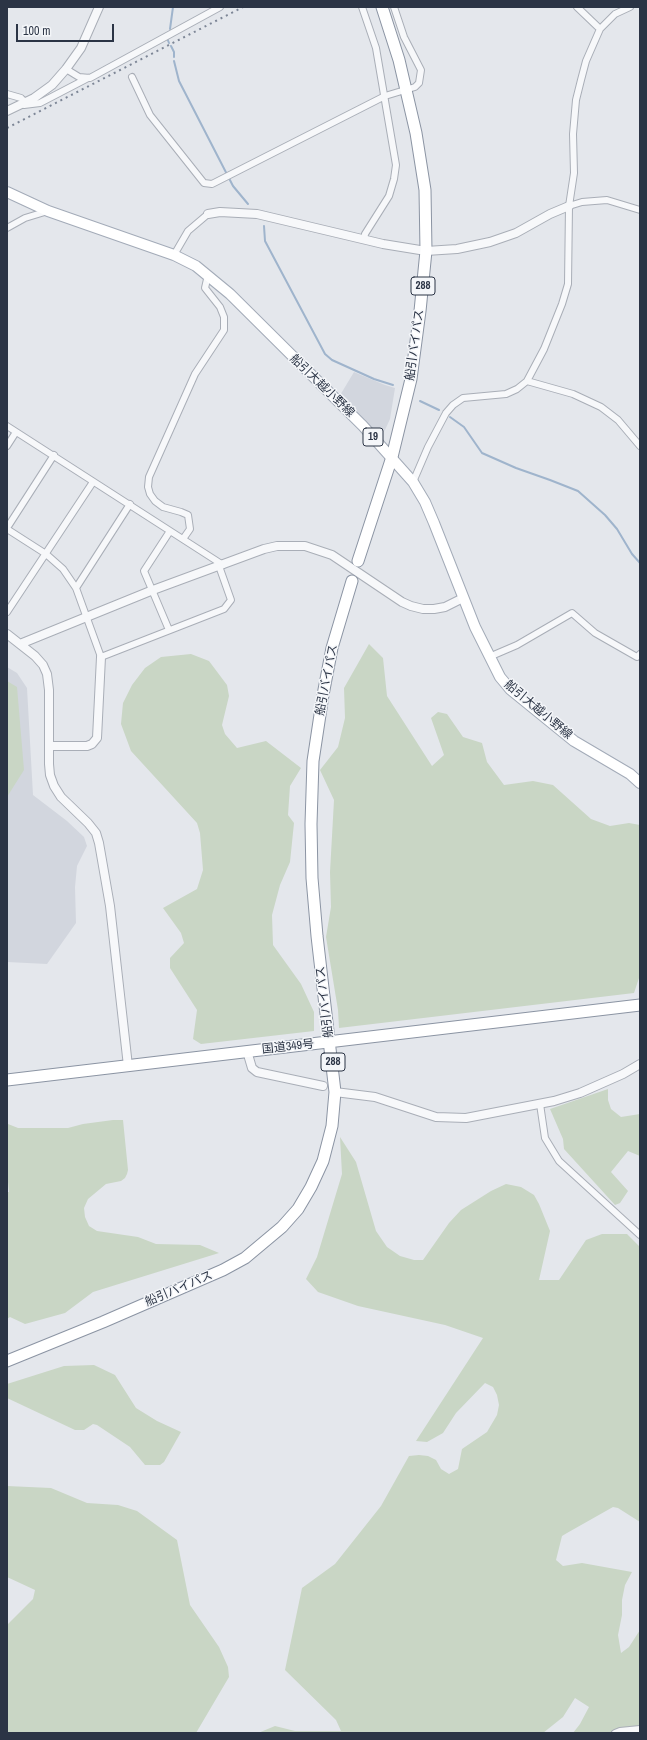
<!DOCTYPE html>
<html>
<head>
<meta charset="utf-8">
<style>
  body { margin:0 }
  #map { position:relative; width:647px; height:1740px; overflow:hidden; background:#e4e7ec; font-family:"Archivo Narrow",sans-serif }
  canvas { display:block }
  .frame { position:absolute; inset:0; border:8px solid #2b3445; pointer-events:none }
  .scale { position:absolute; left:16px; top:24px; width:98px; height:18px; box-sizing:border-box; border:2px solid #2b3445; border-top:0; padding-left:5px; font-size:12px; line-height:14px; white-space:nowrap; color:#2b3445; -webkit-text-stroke:3px #f4f6f9; paint-order:stroke }
</style>
</head>
<body>
<div id="map">
<canvas width="647" height="1740"></canvas>
<div class="frame"></div>
<div class="scale">100 m</div>
</div>
<script>
const ctx = document.querySelector('canvas').getContext('2d');
ctx.lineJoin = 'round';
function fillPath(path, color) {
  ctx.fillStyle = color;
  ctx.fill(path, 'evenodd');
}
function poly(rows) {
  const path = new Path2D();
  for (const r of rows) {
    path.moveTo(r[0], r[1]);
    for (let i = 2; i < r.length; i += 2) path.lineTo(r[i], r[i + 1]);
  }
  return path;
}
function strokePath(path, color, width, dash) {
  ctx.strokeStyle = color;
  ctx.lineWidth = width;
  ctx.lineCap = dash ? 'butt' : 'round';
  ctx.setLineDash(dash || []);
  ctx.stroke(path);
}
function drawText(font, color, halo, rows, align = 'center') {
  ctx.font = font + ' "Archivo Narrow","Noto Sans JP",sans-serif';
  ctx.lineWidth = 3;
  ctx.setLineDash([]);
  ctx.textBaseline = 'middle';
  ctx.strokeStyle = halo;
  ctx.fillStyle = color;
  for (const [text, x, y, turn = 0] of rows) {
    ctx.save();
    ctx.translate(x, y);
    ctx.rotate((+turn || 0) * Math.PI / 180);
    ctx.textAlign = isNaN(turn) ? turn : align;
    if (halo) ctx.strokeText(text, 0, 0);
    ctx.fillText(text, 0, 0);
    ctx.restore();
  }
}
const built = poly([
  [354,372,385,385,395,388,390,419,385,430,378,436,339,397],
  [7,667,17,673,27,688,33,795,67,821,84,837,87,846,77,866,75,887,76,923,47,964,7,962]
]);
const green = poly([
  [369,644,383,658,387,696,432,766,444,755,431,718,438,712,447,714,463,737,482,743,487,762,504,785,533,781,553,785,591,819,610,826,629,823,640,825,640,975,634,993,339,1028,338,1010,326,937,331,907,330,872,334,800,320,770,338,747,345,718,344,688],
  [191,654,209,661,227,685,229,696,222,725,225,734,237,748,266,741,301,768,290,786,288,815,294,823,290,862,280,885,272,915,273,945,301,984,314,1012,314,1031,201,1044,193,1039,197,1010,170,968,170,958,184,943,181,933,163,908,197,889,203,870,200,833,197,823,131,751,121,724,123,703,132,685,145,668,161,657],
  [7,681,17,687,24,770,7,797],
  [608,1089,608,1100,611,1109,621,1117,640,1114,640,1156,628,1151,611,1172,628,1191,620,1203,615,1205,564,1149,563,1139,550,1109],
  [7,1119,8,1124,18,1128,68,1128,83,1124,113,1120,123,1120,128,1170,127,1174,125,1178,121,1181,106,1184,88,1199,84,1208,85,1217,89,1226,97,1231,138,1237,156,1244,200,1245,219,1253,93,1292,65,1313,25,1324,10,1317,7,1319,7,1192,9,1192,7,1172],
  [340,1137,356,1162,376,1231,387,1247,400,1256,414,1260,423,1260,449,1223,461,1210,491,1191,506,1184,521,1187,534,1195,539,1204,550,1231,539,1280,559,1280,586,1240,602,1234,627,1234,640,1247,640,1522,618,1508,613,1507,567,1533,562,1536,556,1560,563,1566,582,1563,632,1572,625,1585,622,1600,622,1615,618,1635,621,1653,629,1647,640,1630,640,1733,573,1733,580,1724,589,1707,575,1698,563,1717,543,1733,258,1733,275,1726,295,1731,341,1731,336,1720,285,1670,302,1588,335,1564,381,1506,409,1456,419,1455,428,1456,436,1460,441,1469,449,1474,458,1469,462,1449,487,1432,497,1415,499,1405,497,1395,493,1387,485,1383,456,1413,443,1433,427,1442,416,1441,483,1338,445,1325,358,1306,318,1292,306,1279,317,1257,342,1174],
  [94,1365,115,1375,136,1408,157,1421,181,1432,164,1462,160,1465,145,1465,130,1447,97,1425,93,1424,84,1430,75,1430,7,1398,7,1384,64,1366],
  [7,1486,51,1488,87,1503,118,1505,137,1511,177,1540,190,1605,219,1647,228,1667,229,1677,196,1733,7,1733,7,1625,33,1599,35,1590,7,1577]
]);
const stream = poly([
  [170,29,173,7],
  [167,38,169,43],
  [171,46,174,52,174,57],
  [174,61,179,81,233,186,248,204],
  [264,226,265,241,325,354,332,360,374,379,393,385],
  [420,401,439,410],
  [450,417,464,427,482,453,516,468,550,480,578,491,605,515,617,529,632,554,640,563]
]);
const minor = poly([
  [362,7,376,48,396,165,394,179,389,196,365,234,364,240],
  [577,7,600,29],
  [66,69,79,77,90,78,220,7],
  [132,77,150,115,204,183,212,184,385,96,415,87,419,83,421,70,404,37,394,7],
  [7,94,21,98,25,102],
  [24,105,40,103,88,78],
  [569,206,582,202,607,200,640,210],
  [7,228,25,218,48,211],
  [174,255,188,231,208,214],
  [527,381,573,394,601,407,618,420,640,446],
  [7,426,223,565],
  [7,446,16,432],
  [413,482,428,447,446,413,453,405,463,398,506,394,517,389,527,381,544,349,562,304,568,284,569,206,574,173,573,134,576,100,581,80,586,61,600,29,615,14,630,7],
  [7,528,54,455],
  [7,529,46,554,63,569,76,588,101,657,224,609,231,600,219,566],
  [183,539,190,529,188,515,181,512,163,507,155,501,150,494,148,487,149,477,195,374,224,330,224,317,220,307,205,288,208,275],
  [76,588,130,504],
  [7,612,93,482],
  [169,630,144,571,170,531],
  [489,657,517,645,572,613,595,633,637,657,640,654],
  [540,1104,545,1138,559,1161,640,1235],
  [615,1733,620,1731,640,1729]
]);
const tertiary = poly([
  [7,111,34,98,52,85,66,69,81,48,99,7],
  [208,214,220,212,257,214,383,244,426,251,457,249,490,242,516,233,550,214,569,206],
  [7,634,35,656,43,665,47,674,49,690,49,764,50,775,54,786,61,797,88,823,96,833,99,843,110,906,128,1066],
  [20,644,153,590,264,549,277,546,305,546,332,555,402,602,411,606,423,609,434,609,445,607,463,598],
  [49,746,87,746,92,744,97,738,101,657],
  [247,1051,252,1068,257,1072,323,1086],
  [335,1092,375,1097,436,1117,466,1118,554,1101,580,1093,623,1074,640,1064]
]);
const primary = poly([
  [7,192,48,211,174,255,196,266,230,294,363,426,413,482,425,502,434,523,475,627,500,677,510,689,574,741,630,774,640,783]
]);
const trunk = poly([
  [358,561,392,457,411,379,420,311,426,251,425,190,416,133,399,60,382,7],
  [7,1080,640,1005],
  [7,1361,103,1322,223,1270,245,1258,282,1227,298,1209,311,1187,323,1161,332,1126,335,1092,317,936,312,878,311,824,313,761,323,695,332,648,352,581]
]);
const rail = poly([
  [7,128,243,7]
]);
const shields = [
  [423,286,24],
  [373,437,20],
  [333,1062,24]
];
const shieldNames = [
  ["288",423,286],
  ["19",373,437],
  ["288",333,1062]
];
const streetNames = [
  ["船引バイパス",415,345,-82],
  ["船引大越小野線",322,386,44],
  ["船引バイパス",327,680,-79],
  ["船引大越小野線",538,710,40],
  ["船引バイパス",325,1002,-97],
  ["国道349号",288,1047,-6],
  ["船引バイパス",179,1289,-23]
];
fillPath(built, '#d2d6de');
fillPath(green, '#c9d6c5');
strokePath(stream, '#9fb4cc', 2);
strokePath(minor, '#a9aeb7', 8);
strokePath(tertiary, '#a9aeb7', 10);
strokePath(primary, '#a3abb8', 12);
strokePath(trunk, '#8b94a3', 13);
strokePath(minor, '#f7f8fa', 6);
strokePath(tertiary, '#f7f8fa', 8);
strokePath(primary, '#fff', 10);
strokePath(trunk, '#fff', 11);
strokePath(rail, '#7d8696', 2, [2, 4]);
for (const [x, y, w] of shields) {
  const box = new Path2D();
  box.roundRect(x - w / 2, y - 9, w, 18, 3);
  ctx.fillStyle = '#f4f6f9';
  ctx.fill(box);
  strokePath(box, '#2b3445', 1);
}
drawText('bold 11px', '#2b3445', null, shieldNames);
drawText('12px', '#2b3445', '#f4f6f9', streetNames);
</script>
</body>
</html>
